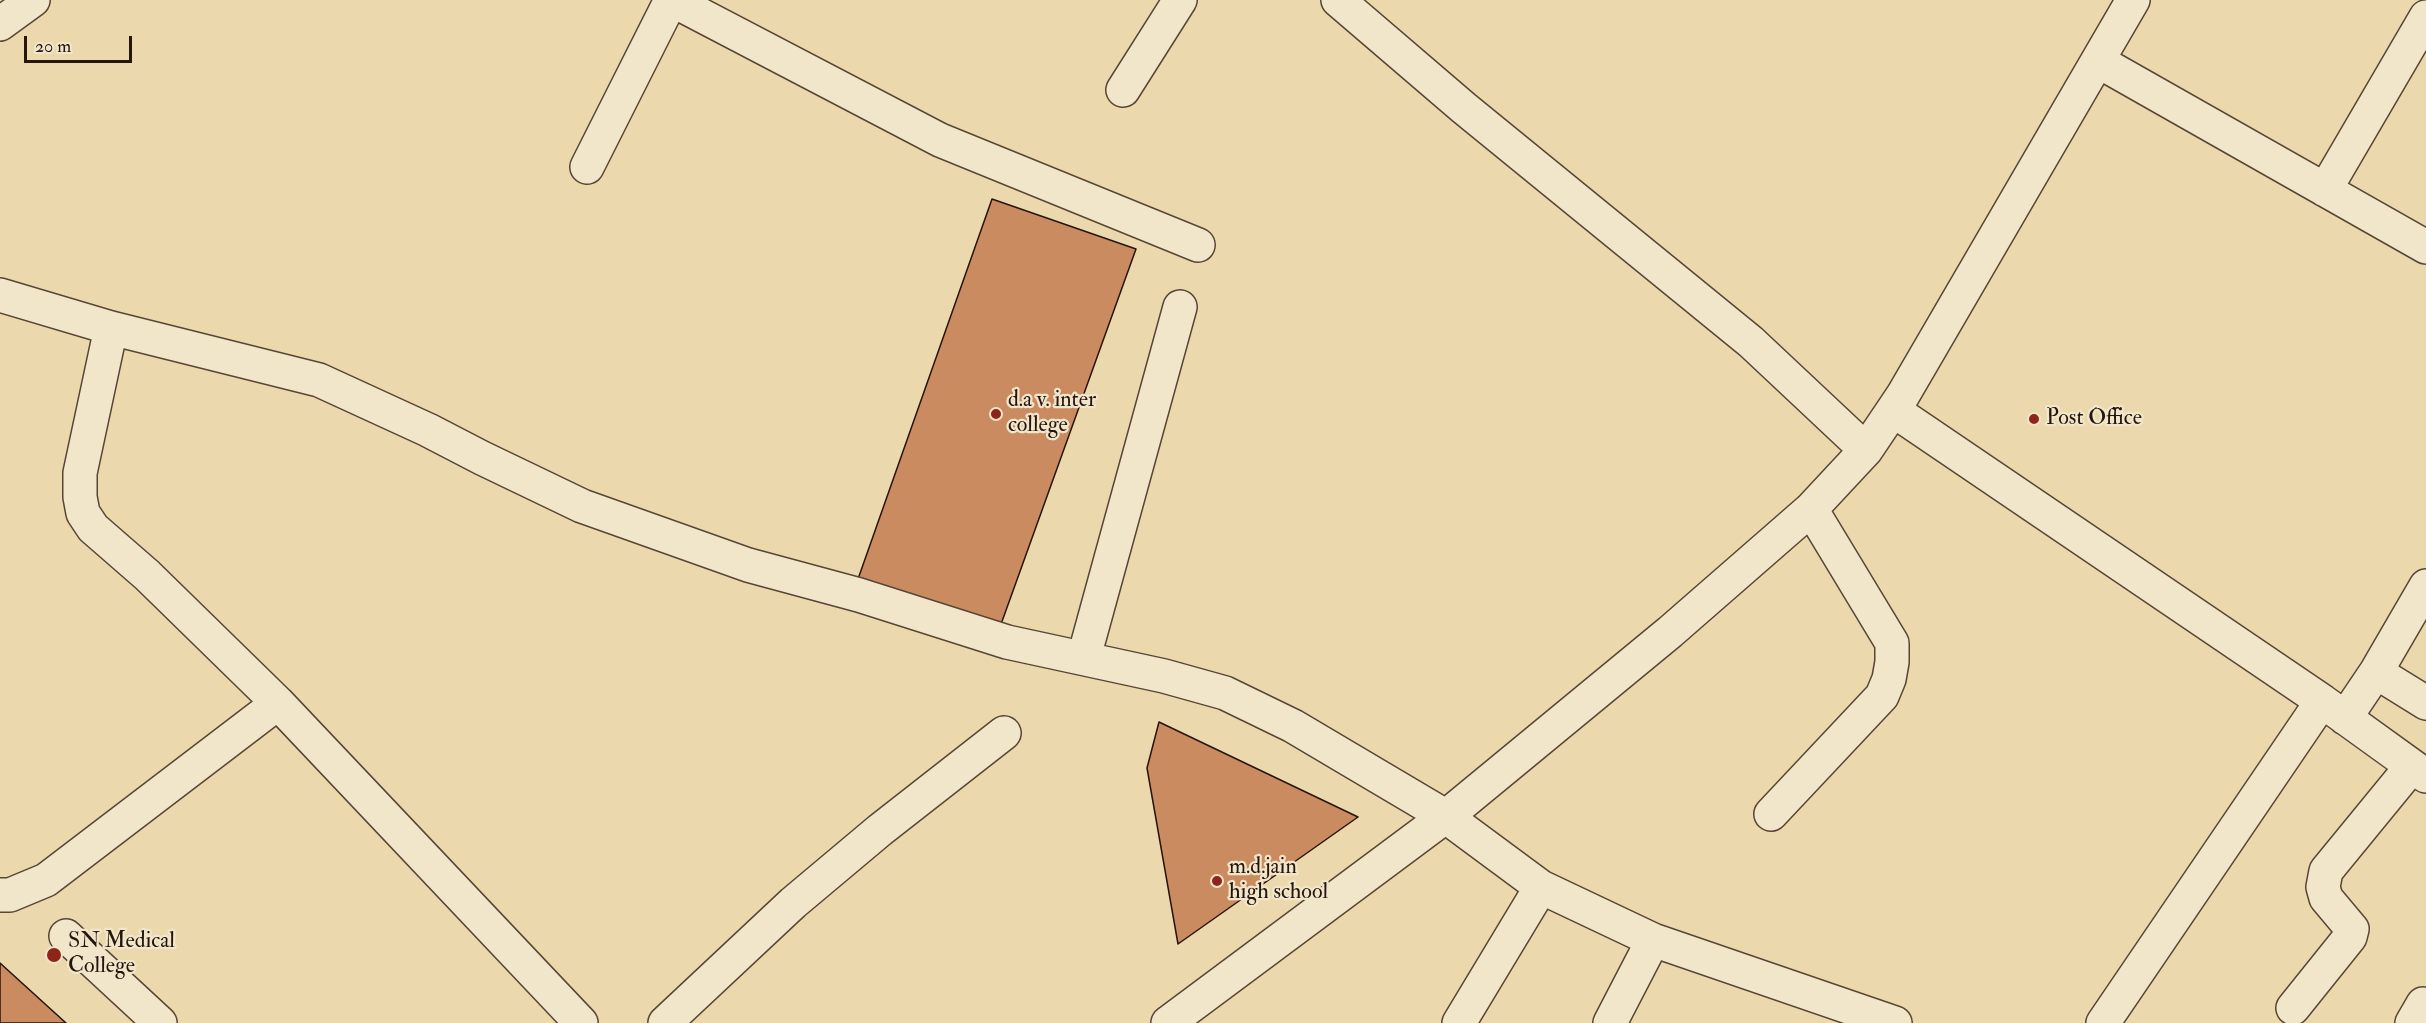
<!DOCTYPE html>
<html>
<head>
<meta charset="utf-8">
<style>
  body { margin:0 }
  #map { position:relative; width:2426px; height:1023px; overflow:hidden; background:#ebd8ad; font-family:"IM FELL Double Pica",serif }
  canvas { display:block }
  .scale { position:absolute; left:24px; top:36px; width:108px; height:27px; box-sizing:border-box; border:3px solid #26150d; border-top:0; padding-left:8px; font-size:18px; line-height:21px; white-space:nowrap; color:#26150d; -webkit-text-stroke:4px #f2e6ca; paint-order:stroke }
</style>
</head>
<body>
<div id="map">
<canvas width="2426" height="1023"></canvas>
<div class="scale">20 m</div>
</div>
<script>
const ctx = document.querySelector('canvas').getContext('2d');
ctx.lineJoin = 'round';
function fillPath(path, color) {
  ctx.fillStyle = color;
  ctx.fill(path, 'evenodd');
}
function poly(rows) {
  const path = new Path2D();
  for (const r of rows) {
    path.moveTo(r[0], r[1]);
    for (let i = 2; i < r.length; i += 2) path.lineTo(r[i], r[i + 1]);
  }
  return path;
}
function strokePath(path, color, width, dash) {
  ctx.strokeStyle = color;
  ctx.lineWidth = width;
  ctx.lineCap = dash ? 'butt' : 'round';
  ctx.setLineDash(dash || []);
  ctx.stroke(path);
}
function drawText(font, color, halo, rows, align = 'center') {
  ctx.font = font + ' "IM FELL Double Pica",serif';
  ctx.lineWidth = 4.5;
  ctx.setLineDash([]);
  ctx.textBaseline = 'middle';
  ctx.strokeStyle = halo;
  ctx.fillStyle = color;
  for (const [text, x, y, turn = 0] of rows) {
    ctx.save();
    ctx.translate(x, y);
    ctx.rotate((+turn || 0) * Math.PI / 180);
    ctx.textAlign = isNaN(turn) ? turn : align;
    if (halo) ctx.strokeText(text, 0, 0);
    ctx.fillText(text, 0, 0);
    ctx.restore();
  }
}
const building = poly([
  [992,199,1136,249,1000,627,858,579,992,199],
  [1159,722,1358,817,1178,944,1147,768,1159,722],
  [0,963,66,1023,0,1023,0,963]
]);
const minor = poly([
  [672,0,940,140,1198,245],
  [1338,0,1464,108,1751,342,1866,450],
  [0,24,33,0],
  [2098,61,2426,247],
  [1123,90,1180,0],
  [587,167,671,0],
  [2325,190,2426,17],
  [0,295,111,328,319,380,428,430,482,458,582,506,748,565,859,595,1007,642,1164,676,1225,693,1293,726,1445,816,1541,887,1653,940,1895,1023],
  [111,328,80,473,80,497,83,513,93,528,147,575,278,703,581,1023],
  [1893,410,2322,701,2426,776],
  [1084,657,1180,307],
  [2376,672,2426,703],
  [2345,718,2376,672,2426,586],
  [1771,814,1882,696,1889,679,1892,662,1892,643,1811,509],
  [0,895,10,895,46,880,278,703],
  [66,936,160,1023],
  [2293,1008,2350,937,2352,929,2326,898,2323,887,2326,871,2412,766],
  [665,1023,793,903,880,830,1004,733],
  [1168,1023,1454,810,1670,632,1811,509,1866,450,1903,395,2133,0],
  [1459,1023,1541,887],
  [1610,1023,1653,940],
  [2103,1023,2322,701],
  [2412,1023,2423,1004]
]);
const markers = [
  [996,414,6,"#8f2418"],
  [2034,419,6,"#8f2418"],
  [1217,881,6,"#8f2418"],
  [54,955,8,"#8f2418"]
];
const poiNames = [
  ["d.a v. inter",1008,401],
  ["college",1008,426],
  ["Post Office",2046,419],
  ["m.d.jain",1229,868],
  ["high school",1229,893],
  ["SN Medical",68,942],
  ["College",68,967]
];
fillPath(building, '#cb8b60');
strokePath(building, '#26150d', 1.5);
strokePath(minor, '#574635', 36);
strokePath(minor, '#f2e6ca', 33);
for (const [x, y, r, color] of markers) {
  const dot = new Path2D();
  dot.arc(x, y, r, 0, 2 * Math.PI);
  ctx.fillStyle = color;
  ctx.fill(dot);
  strokePath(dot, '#f2e6ca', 2);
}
drawText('22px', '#26150d', '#f2e6ca', poiNames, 'left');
</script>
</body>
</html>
